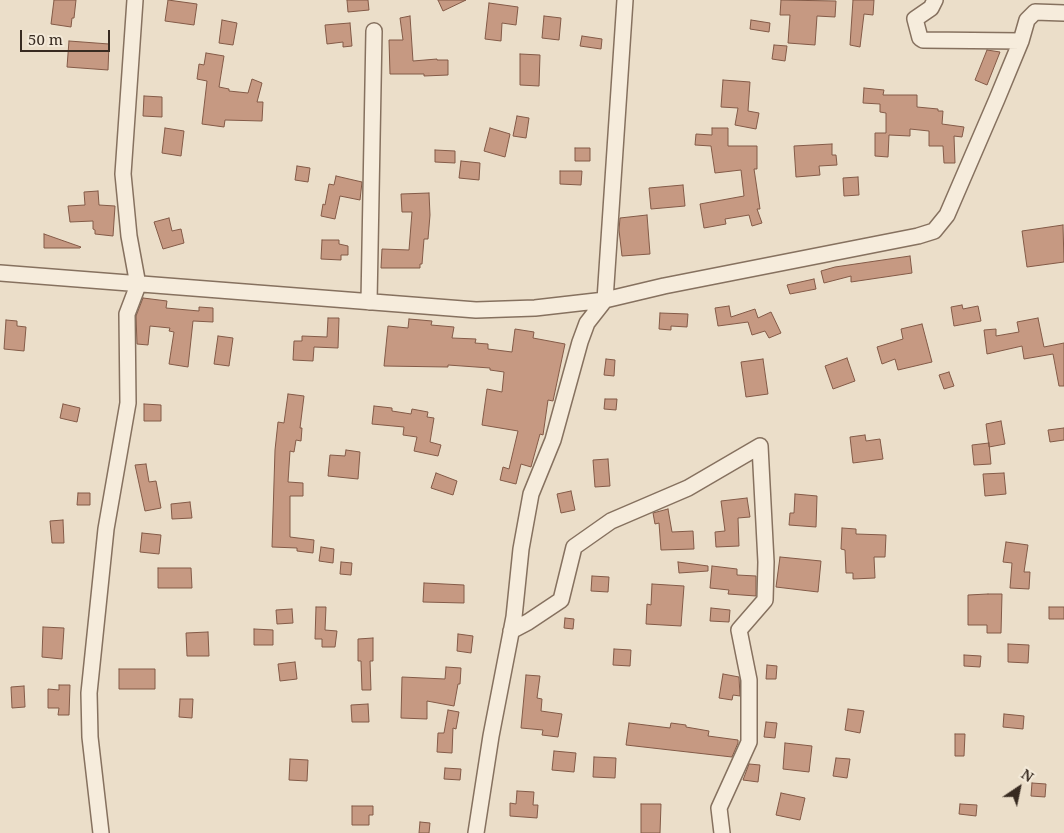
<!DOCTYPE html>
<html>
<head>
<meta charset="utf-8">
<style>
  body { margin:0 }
  #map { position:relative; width:1064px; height:833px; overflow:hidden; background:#ebdec9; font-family:"Noto Serif",serif }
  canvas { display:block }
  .north { position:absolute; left:994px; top:763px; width:50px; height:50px; -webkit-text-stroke:4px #f3e9d8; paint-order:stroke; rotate:34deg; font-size:14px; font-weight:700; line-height:20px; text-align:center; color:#382b21 }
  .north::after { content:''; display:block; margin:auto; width:18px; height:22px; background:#382b21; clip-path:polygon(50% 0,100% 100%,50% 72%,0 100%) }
  .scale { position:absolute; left:20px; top:30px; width:90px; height:22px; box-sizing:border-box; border:2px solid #382b21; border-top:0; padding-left:6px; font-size:15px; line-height:18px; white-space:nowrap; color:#382b21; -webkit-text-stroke:4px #f3e9d8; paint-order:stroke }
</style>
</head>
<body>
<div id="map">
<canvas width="1064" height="833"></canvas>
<div class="north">N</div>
<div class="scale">50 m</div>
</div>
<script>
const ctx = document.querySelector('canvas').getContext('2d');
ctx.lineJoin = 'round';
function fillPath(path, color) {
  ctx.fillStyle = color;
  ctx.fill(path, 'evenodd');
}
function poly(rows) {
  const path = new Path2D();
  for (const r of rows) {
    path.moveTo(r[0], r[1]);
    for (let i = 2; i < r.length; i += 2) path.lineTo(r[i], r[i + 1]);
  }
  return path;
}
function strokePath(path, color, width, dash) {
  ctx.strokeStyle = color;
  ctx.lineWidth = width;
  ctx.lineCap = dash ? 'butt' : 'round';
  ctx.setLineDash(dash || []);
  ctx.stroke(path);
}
const building = poly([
  [54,0,76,0,74,18,72,18,71,27,51,24,54,0],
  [168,0,197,4,194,25,165,21,168,0],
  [347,0,368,0,369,10,348,12,347,0],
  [438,0,466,0,443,11,438,0],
  [781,0,836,1,835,17,817,16,815,45,788,43,790,15,780,15,781,0],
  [853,0,874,0,873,15,864,14,860,47,850,45,853,0],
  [489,3,518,7,516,25,502,23,501,41,485,39,489,3],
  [410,16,413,61,437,59,437,60,448,60,448,75,424,76,424,74,390,74,389,40,403,40,400,18,410,16],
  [544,16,561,18,559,40,542,38,544,16],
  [222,20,237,23,233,45,219,43,222,20],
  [751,20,770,23,769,32,750,29,751,20],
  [350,23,352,46,343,47,343,42,327,44,325,25,350,23],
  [582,36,602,39,601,49,580,46,582,36],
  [69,41,109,44,108,70,67,67,69,41],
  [774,45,787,46,785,61,772,59,774,45],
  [987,50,1000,52,987,85,975,80,987,50],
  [206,53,224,56,219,87,229,89,229,91,248,93,252,79,262,83,257,102,263,102,262,121,225,120,224,127,202,124,207,81,197,79,199,64,204,65,206,53],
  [520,54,540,55,539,86,520,85,520,54],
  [723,80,750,82,748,111,759,113,756,129,735,125,738,108,721,107,723,80],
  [864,88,884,90,883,95,917,95,917,107,938,109,938,111,943,111,942,124,964,127,962,137,954,136,955,163,944,163,943,146,929,146,929,131,910,129,910,136,889,135,888,157,875,156,875,133,886,133,886,113,880,112,880,104,863,103,864,88],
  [144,96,162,97,162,117,143,116,144,96],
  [517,116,529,118,526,138,513,136,517,116],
  [165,128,184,131,181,156,162,153,165,128],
  [490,128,510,134,505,157,484,151,490,128],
  [712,128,728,128,728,146,757,146,757,169,754,169,760,209,757,209,762,223,752,226,749,215,725,219,726,224,704,228,700,204,744,196,741,170,715,173,711,146,695,145,696,134,712,135,712,128],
  [832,144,832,155,836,155,837,165,819,166,820,175,796,177,794,146,832,144],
  [575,148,590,148,590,161,575,161,575,148],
  [435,150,455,151,455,163,435,162,435,150],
  [461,161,480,163,479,180,459,178,461,161],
  [297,166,310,168,308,182,295,180,297,166],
  [560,171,582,171,581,185,560,184,560,171],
  [336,176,362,182,360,200,340,196,335,219,321,216,323,204,325,205,329,184,334,185,336,176],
  [858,177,859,195,844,196,843,178,858,177],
  [683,185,685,206,651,209,649,188,683,185],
  [98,191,99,205,115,206,113,236,95,234,95,230,93,229,93,221,70,222,68,206,85,205,84,192,98,191],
  [429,193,430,215,428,239,424,239,422,264,420,264,420,268,381,268,382,249,409,250,412,212,402,212,401,194,429,193],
  [647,215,650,254,622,256,619,230,620,218,647,215],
  [169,218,172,231,181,229,184,243,163,249,154,222,169,218],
  [1063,225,1064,262,1027,267,1022,231,1063,225],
  [44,234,81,247,80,248,44,248,44,234],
  [322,240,339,240,339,244,348,246,348,255,341,255,341,260,321,259,322,240],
  [910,256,912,273,851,282,851,276,824,283,821,271,835,267,910,256],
  [814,279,816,289,790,294,787,285,814,279],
  [143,298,167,301,166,308,199,311,199,307,213,308,213,322,193,321,188,367,169,364,174,332,169,331,170,328,150,326,148,345,137,344,136,316,143,298],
  [962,305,963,309,978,306,981,321,954,326,951,307,962,305],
  [729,306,731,317,755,309,758,318,771,312,781,333,769,338,765,331,752,335,748,322,718,326,715,308,729,306],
  [660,313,688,314,687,327,671,326,671,330,659,329,660,313],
  [328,318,339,318,338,348,314,347,313,361,293,360,294,341,302,341,302,336,327,337,328,318],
  [1038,318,1044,347,1064,343,1064,386,1059,386,1053,354,1024,359,1022,346,987,354,984,330,996,329,996,336,1019,332,1017,322,1038,318],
  [409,319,432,321,431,325,454,327,452,338,476,339,475,343,488,344,488,349,512,352,515,329,534,332,533,338,565,344,553,401,548,400,543,435,540,434,531,467,521,464,516,484,500,480,503,467,509,469,518,431,482,425,487,389,502,392,504,372,490,370,490,368,448,365,448,367,384,366,388,326,408,328,409,319],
  [6,320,17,321,17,326,26,327,24,351,4,349,6,320],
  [922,324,932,362,898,370,895,359,882,364,877,347,903,339,901,329,922,324],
  [218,336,233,338,229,366,214,364,218,336],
  [847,358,855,381,833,389,825,366,847,358],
  [606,359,615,360,614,376,604,375,606,359],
  [763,359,768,394,746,397,741,362,763,359],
  [949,372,954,386,944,389,939,375,949,372],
  [288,394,304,396,300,428,302,428,301,441,296,440,294,452,290,451,288,482,303,483,303,496,290,496,290,537,314,540,313,553,297,551,297,548,272,547,275,450,278,422,284,423,288,394],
  [605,399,617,399,616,410,604,409,605,399],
  [63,404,80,408,77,422,60,418,63,404],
  [144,404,161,405,161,421,144,421,144,404],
  [374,406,392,408,392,411,411,414,412,409,428,412,427,417,434,418,430,442,441,445,438,456,414,451,417,437,403,435,404,427,372,424,374,406],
  [1001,421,1005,444,989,447,986,424,1001,421],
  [1064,428,1064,440,1050,442,1048,430,1064,428],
  [865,435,866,441,880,439,883,459,853,463,850,437,865,435],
  [989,443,991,464,974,465,972,445,989,443],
  [346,450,360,452,358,479,328,476,330,455,345,456,346,450],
  [608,459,610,486,595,487,593,460,608,459],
  [146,464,149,482,156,481,161,508,145,511,135,465,146,464],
  [436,473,457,481,453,495,431,488,436,473],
  [1004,473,1006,494,985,496,983,474,1004,473],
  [571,491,575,510,561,513,557,494,571,491],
  [78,493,90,493,90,505,77,505,78,493],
  [795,494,817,496,816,527,789,525,790,513,794,513,795,494],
  [747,498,750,517,738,518,739,546,716,547,715,532,725,531,721,501,747,498],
  [190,502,192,518,172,519,171,504,190,502],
  [668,509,672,532,693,531,694,549,661,550,659,523,655,524,653,513,668,509],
  [63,520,64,543,52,543,50,521,63,520],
  [842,528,856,529,856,534,886,535,885,557,874,557,875,578,853,579,853,573,846,573,845,550,841,549,842,528],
  [142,533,161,535,159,554,140,552,142,533],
  [1006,542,1028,545,1024,572,1030,572,1029,589,1010,588,1012,563,1003,562,1006,542],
  [321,547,334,549,333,563,319,561,321,547],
  [780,557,821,561,818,592,776,587,780,557],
  [341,562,352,563,351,575,340,574,341,562],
  [678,562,708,566,708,571,679,573,678,562],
  [712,566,737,569,737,575,756,576,756,596,728,594,729,590,710,588,712,566],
  [158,568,191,568,192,588,158,588,158,568],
  [592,576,609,577,608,592,591,591,592,576],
  [424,583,464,585,464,603,423,602,424,583],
  [652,584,684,586,681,626,646,624,647,604,651,605,652,584],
  [988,594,1002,594,1001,633,987,633,987,625,968,625,968,595,988,594],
  [316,607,326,607,325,630,337,631,335,647,322,647,322,639,315,639,316,607],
  [1049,607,1064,607,1064,619,1049,619,1049,607],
  [711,608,730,610,729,622,710,621,711,608],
  [292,609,293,623,277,624,276,610,292,609],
  [565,618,574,619,573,629,564,628,565,618],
  [43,627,64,628,62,659,42,657,43,627],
  [254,629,273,630,273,645,254,645,254,629],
  [208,632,209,656,187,656,186,633,208,632],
  [458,634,473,636,471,653,457,651,458,634],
  [373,638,373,661,370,661,371,690,362,690,361,661,358,661,358,639,373,638],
  [1008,644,1029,645,1028,663,1008,662,1008,644],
  [614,649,631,650,630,666,613,665,614,649],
  [964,655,981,656,980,667,964,666,964,655],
  [295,662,297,679,280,681,278,664,295,662],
  [767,665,777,666,776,679,766,679,767,665],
  [446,667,461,668,460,684,458,684,454,706,427,701,427,719,401,718,402,677,445,679,446,667],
  [119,669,155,669,155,689,119,689,119,669],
  [723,674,739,677,740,696,733,695,732,700,719,698,723,674],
  [526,675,540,676,537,698,542,699,541,711,562,714,558,737,542,735,543,730,521,728,526,675],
  [59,685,70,685,69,715,58,715,59,708,48,708,48,689,59,690,59,685],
  [24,686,25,707,12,708,11,687,24,686],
  [180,699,193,699,192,718,179,717,180,699],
  [368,704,369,722,352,722,351,705,368,704],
  [848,709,864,711,860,733,845,730,848,709],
  [448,710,459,712,456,729,453,728,452,753,437,752,438,733,444,733,448,710],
  [1004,714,1024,716,1023,729,1003,727,1004,714],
  [766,722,777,723,775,738,764,737,766,722],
  [629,723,670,728,671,723,686,725,686,727,709,731,708,736,738,740,738,743,732,757,626,745,629,723],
  [955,734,965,734,964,756,955,756,955,734],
  [785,743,812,746,809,772,783,769,785,743],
  [554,751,576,753,574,772,552,770,554,751],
  [594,757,616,758,615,778,593,777,594,757],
  [836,758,850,759,847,778,833,776,836,758],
  [290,759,308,760,307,781,289,780,290,759],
  [749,764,760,765,758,782,743,780,749,764],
  [445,768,461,769,460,780,444,779,445,768],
  [1032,783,1046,784,1045,797,1031,796,1032,783],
  [517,791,534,792,533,805,538,805,537,818,510,816,510,803,516,804,517,791],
  [781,793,805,798,800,820,776,815,781,793],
  [641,804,661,804,660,833,641,833,641,804],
  [960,804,977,805,976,816,959,814,960,804],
  [352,806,373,806,373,815,369,815,369,825,352,825,352,806],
  [420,822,430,823,429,833,419,833,420,822]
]);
const minor = poly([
  [935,0,931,8,915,19,920,38,923,40,1021,41],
  [0,273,476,310,535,308,605,300,664,286,918,236,934,231,947,215,997,99,1021,41,1027,20,1035,12,1064,13],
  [369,302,374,31],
  [511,631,528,622,561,600,574,547,611,521,688,488,760,446,766,562,765,600,739,630,749,680,749,742,719,808,722,833],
  [101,833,90,737,89,693,106,529,128,403,127,314,138,285,129,236,123,174,135,0],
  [476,833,491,736,514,617,521,549,531,494,553,440,580,342,587,323,605,300,625,0]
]);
fillPath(building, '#c69982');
strokePath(building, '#835a47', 1);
strokePath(minor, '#86715f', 18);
strokePath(minor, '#f6ecdc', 15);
</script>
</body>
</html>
